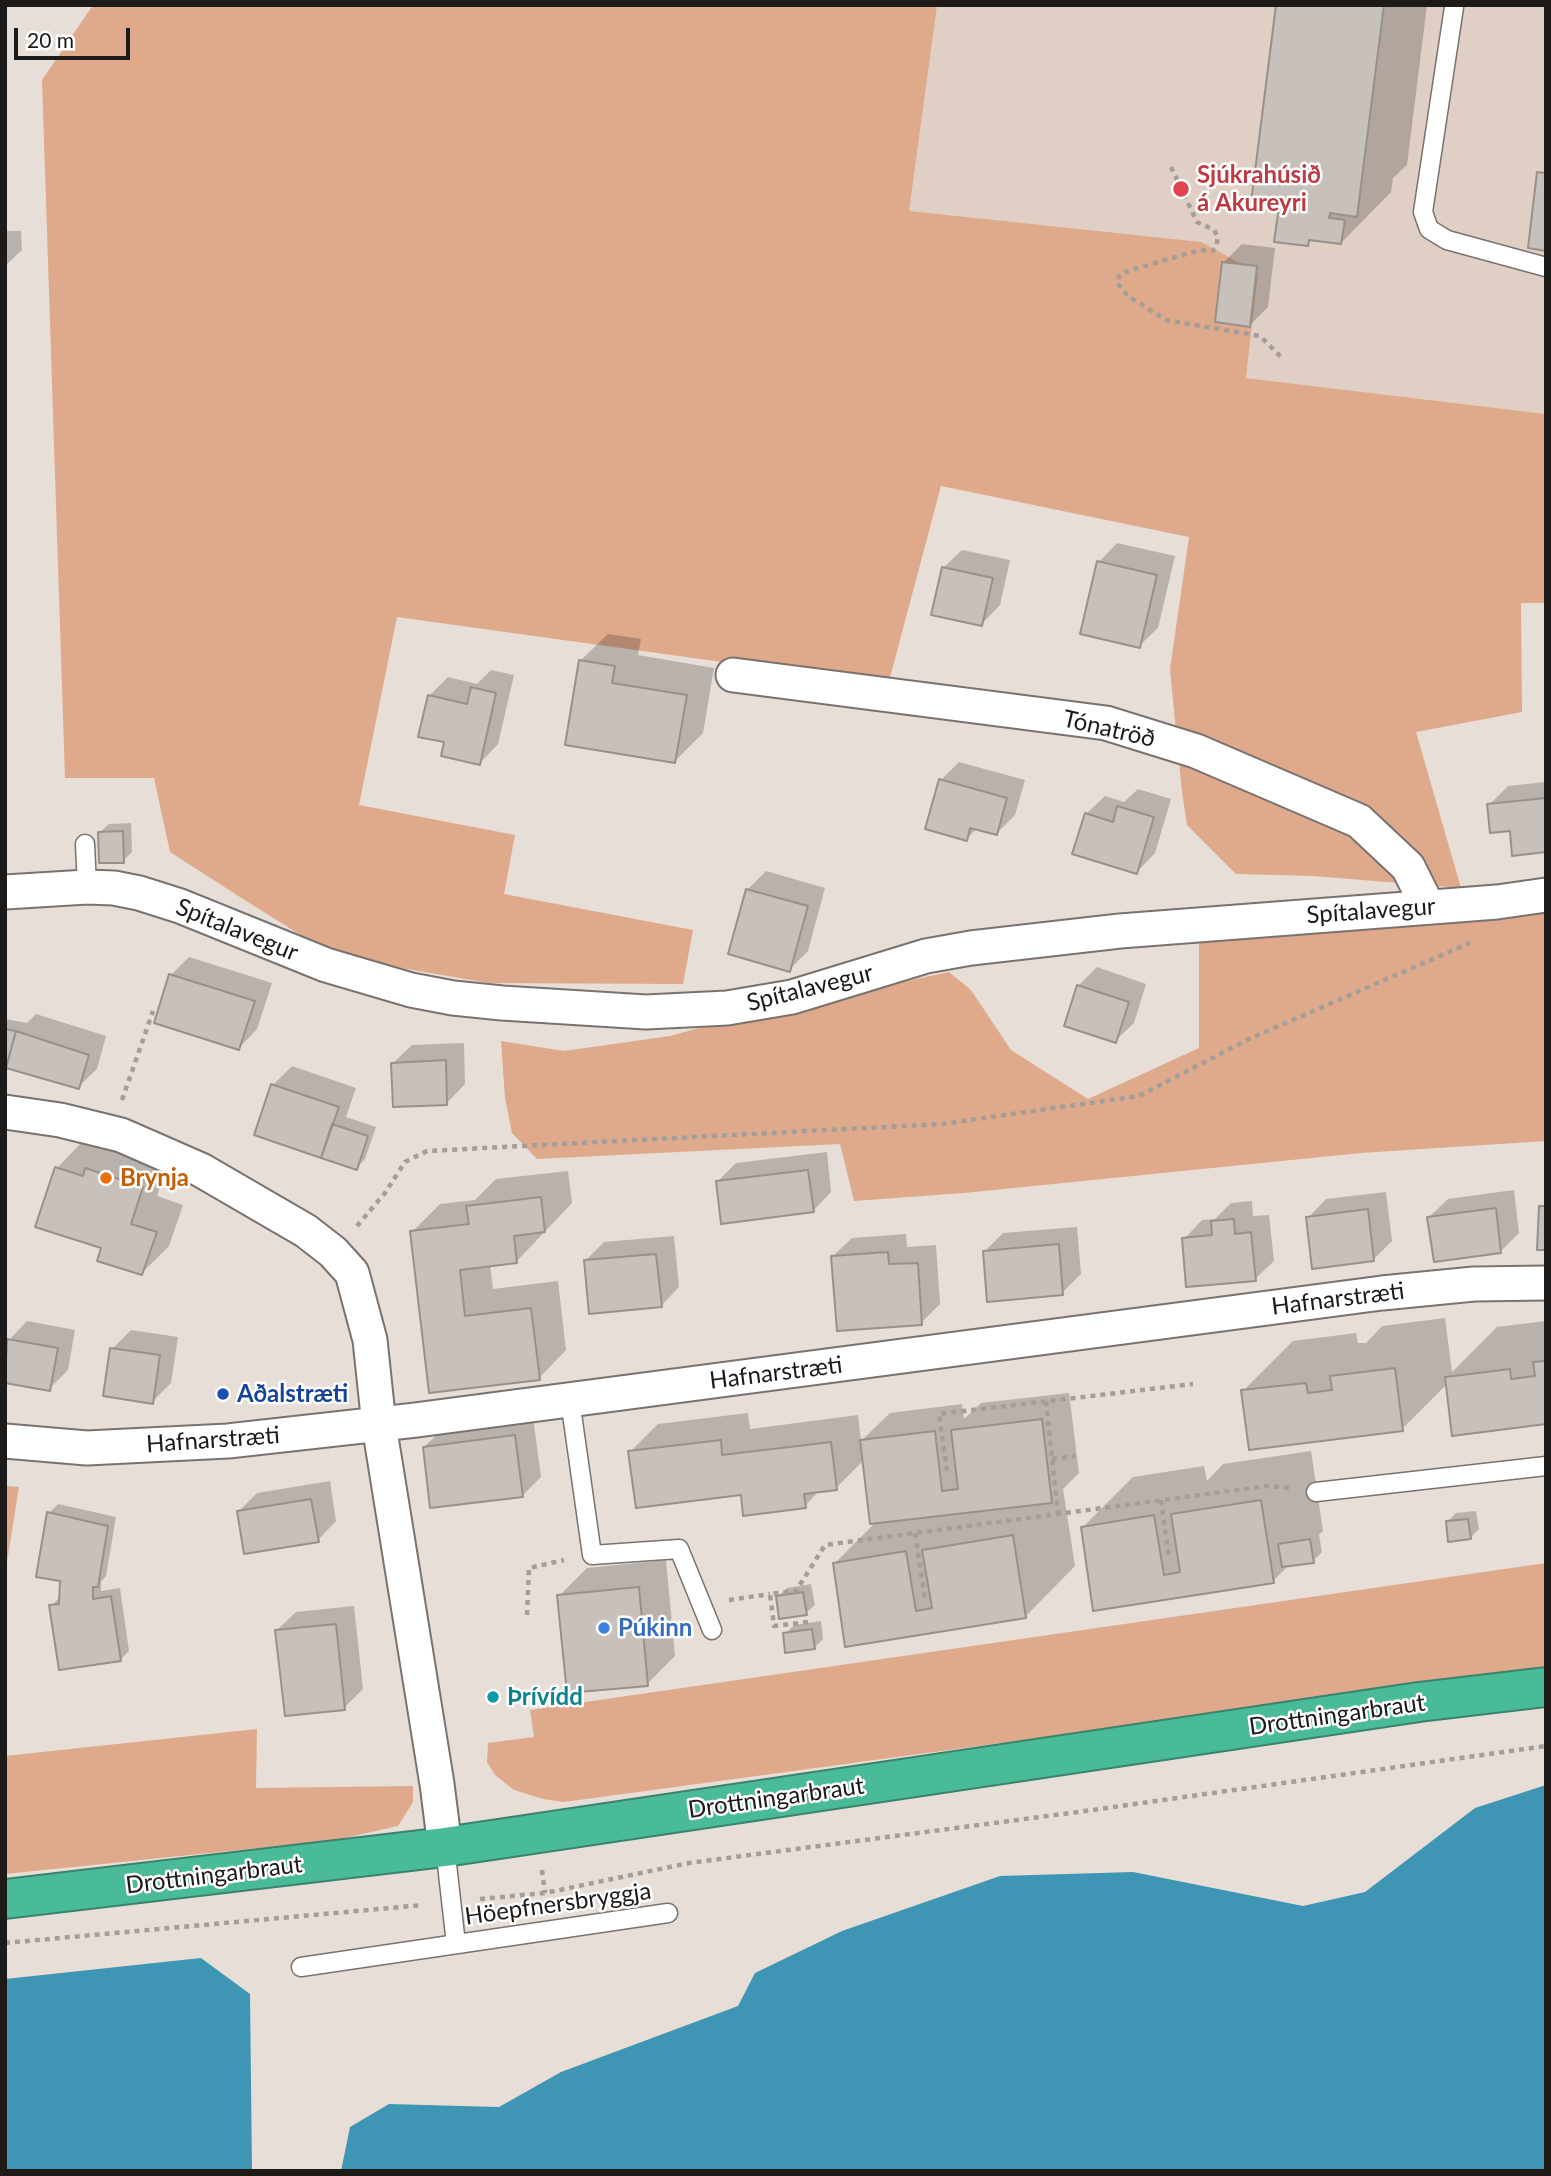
<!DOCTYPE html>
<html>
<head>
<meta charset="utf-8">
<style>
  body { margin:0 }
  #map { position:relative; width:1551px; height:2176px; overflow:hidden; background:#e7ded8; font-family:Lato,sans-serif }
  canvas { display:block }
  .frame { position:absolute; inset:0; border:7px solid #1d1a18; pointer-events:none }
  .scale { position:absolute; left:14px; top:28px; width:116px; height:32px; box-sizing:border-box; border:4px solid #1d1a18; border-top:0; padding-left:9px; font-size:21px; line-height:24px; white-space:nowrap; color:#1d1a18; -webkit-text-stroke:5px #fff; paint-order:stroke }
</style>
</head>
<body>
<div id="map">
<canvas width="1551" height="2176"></canvas>
<div class="frame"></div>
<div class="scale">20 m</div>
</div>
<script>
const ctx = document.querySelector('canvas').getContext('2d');
ctx.lineJoin = 'round';
function fillPath(path, color) {
  ctx.fillStyle = color;
  ctx.fill(path, 'evenodd');
}
function poly(rows) {
  const path = new Path2D();
  for (const r of rows) {
    path.moveTo(r[0], r[1]);
    for (let i = 2; i < r.length; i += 2) path.lineTo(r[i], r[i + 1]);
  }
  return path;
}
function strokePath(path, color, width, dash) {
  ctx.strokeStyle = color;
  ctx.lineWidth = width;
  ctx.lineCap = dash ? 'butt' : 'round';
  ctx.setLineDash(dash || []);
  ctx.stroke(path);
}
function drawText(font, color, halo, rows, align = 'center') {
  ctx.font = font + ' Lato,sans-serif';
  ctx.lineWidth = 5;
  ctx.setLineDash([]);
  ctx.textBaseline = 'middle';
  ctx.strokeStyle = halo;
  ctx.fillStyle = color;
  for (const [text, x, y, turn = 0] of rows) {
    ctx.save();
    ctx.translate(x, y);
    ctx.rotate((+turn || 0) * Math.PI / 180);
    ctx.textAlign = isNaN(turn) ? turn : align;
    if (halo) ctx.strokeText(text, 0, 0);
    ctx.fillText(text, 0, 0);
    ctx.restore();
  }
}
const built = poly([
  [595,5,1546,5,1546,414,1246,378,1258,273,908,211]
]);
const green = poly([
  [93,5,937,5,909,211,1201,242,1258,273,1246,378,1546,414,1546,603,1521,603,1522,712,1416,732,1461,888,1313,876,1236,874,1187,825,1182,792,1170,669,1189,537,941,486,888,685,397,617,359,805,515,835,504,894,693,930,683,984,489,983,336,957,243,899,170,852,154,778,65,778,42,80],
  [1546,907,1546,1141,1361,1153,964,1193,854,1201,840,1144,537,1159,512,1133,505,1098,501,1041,564,1051,670,1036,732,1019,949,972,971,990,1011,1050,1088,1099,1199,1048,1199,936],
  [5,1486,19,1487,5,1575],
  [1546,1563,1546,1666,1171,1720,564,1802,543,1799,514,1790,495,1775,487,1762,488,1743,534,1737,530,1710],
  [257,1729,256,1788,413,1786,413,1802,398,1826,336,1840,5,1874,5,1756]
]);
const water = poly([
  [1546,1785,1546,2171,341,2171,350,2127,389,2104,499,2107,561,2072,738,2006,755,1973,842,1931,1000,1876,1133,1872,1303,1906,1365,1892,1475,1808],
  [201,1958,250,1994,252,2171,5,2171,5,1979]
]);
const shadow = poly([
  [1278,5,1427,5,1407,165,1393,178,1391,192,1341,243,1313,239,1308,244,1281,205],
  [5,231,21,231,22,250,5,266],
  [1242,244,1275,248,1268,307,1250,325,1223,263],
  [1117,543,1175,556,1158,628,1139,646,1099,562],
  [962,550,1010,560,1000,605,982,624,943,568],
  [608,634,641,639,638,655,714,668,703,733,675,761,580,661],
  [491,670,514,675,498,744,480,763,446,741,429,696,448,677,477,684],
  [959,762,1025,780,1015,815,997,833,977,828,967,839,941,780],
  [1546,782,1546,851,1511,829,1489,805,1508,786],
  [1138,789,1171,799,1155,853,1137,872,1086,814,1105,796,1124,802],
  [131,823,132,852,123,861,100,832,109,824],
  [766,871,825,888,808,951,789,970,747,890],
  [189,957,272,983,257,1029,239,1048,171,975],
  [1097,967,1146,984,1134,1023,1115,1041,1078,986],
  [36,1014,106,1036,97,1069,78,1087,5,1062,5,1019,27,1023],
  [464,1043,465,1084,447,1103,393,1063,412,1045],
  [292,1066,356,1088,346,1117,376,1127,365,1159,356,1168,273,1085],
  [84,1140,170,1159,157,1196,183,1205,169,1246,142,1273,103,1247,57,1168],
  [827,1152,831,1192,813,1211,718,1181,736,1163],
  [568,1171,572,1203,516,1262,490,1265,493,1289,558,1281,566,1350,539,1378,430,1391,412,1232,440,1204,475,1200,496,1179],
  [1514,1190,1519,1233,1500,1252,1429,1217,1448,1199],
  [1386,1192,1392,1241,1373,1260,1308,1218,1326,1199],
  [1252,1201,1253,1216,1269,1215,1274,1261,1255,1279,1184,1239,1202,1220,1215,1219,1231,1203],
  [1077,1227,1081,1274,1062,1293,984,1252,1003,1233],
  [906,1234,907,1247,936,1245,940,1304,921,1323,833,1256,852,1238],
  [674,1236,679,1287,661,1306,585,1261,604,1242],
  [1445,1318,1452,1372,1497,1327,1546,1321,1546,1423,1447,1384,1402,1429,1243,1391,1293,1341,1356,1333,1358,1343,1366,1343,1382,1326],
  [27,1321,75,1330,68,1370,49,1389,5,1381,5,1359,9,1340],
  [131,1330,178,1337,171,1383,152,1402,112,1349],
  [1069,1393,1079,1473,1063,1489,1075,1566,1025,1617,847,1645,834,1564,876,1522,864,1460,836,1488,820,1490,805,1506,742,1493,630,1452,658,1424,748,1413,750,1429,858,1415,861,1441,890,1413,962,1404,964,1419,981,1403],
  [533,1417,541,1477,523,1495,424,1447,443,1429],
  [1311,1451,1323,1531,1319,1535,1322,1552,1313,1561,1290,1564,1273,1581,1095,1609,1083,1527,1133,1477,1204,1466,1207,1481,1223,1464],
  [330,1481,336,1521,318,1540,239,1511,257,1493],
  [58,1504,116,1517,106,1576,101,1582,101,1591,120,1588,129,1651,120,1660,51,1606,60,1597,62,1580,49,1513],
  [1476,1511,1479,1529,1470,1538,1447,1522,1456,1513],
  [666,1560,675,1656,647,1684,559,1596,587,1568],
  [811,1584,815,1605,806,1613,778,1597,787,1588],
  [354,1606,363,1689,344,1708,277,1630,296,1612],
  [821,1621,823,1639,814,1648,785,1634,794,1625]
]);
const building = poly([
  [1276,5,1384,5,1357,217,1330,213,1329,218,1345,220,1341,244,1309,240,1308,246,1274,242,1279,207,1251,203,1276,5],
  [1537,172,1546,173,1546,251,1528,248,1537,172],
  [1222,262,1257,266,1250,327,1215,322,1222,262],
  [1097,561,1157,575,1140,648,1080,634,1097,561],
  [942,567,993,578,982,626,931,615,942,567],
  [579,660,615,666,612,683,687,695,675,763,565,745,579,660],
  [471,687,496,693,480,765,441,756,444,742,418,737,428,695,467,704,471,687],
  [939,779,1007,798,997,835,970,828,967,841,925,829,939,779],
  [1546,798,1546,852,1512,856,1510,831,1490,833,1487,804,1546,798],
  [1117,806,1154,817,1137,874,1072,854,1085,813,1113,822,1117,806],
  [123,831,124,863,99,863,98,832,123,831],
  [746,889,808,906,790,972,728,954,746,889],
  [169,974,255,1001,239,1050,154,1023,169,974],
  [1077,985,1129,1002,1116,1043,1064,1026,1077,985],
  [5,1029,16,1031,7,1064,5,1064,5,1029],
  [16,1031,89,1055,79,1089,6,1068,16,1031],
  [446,1060,447,1105,393,1107,391,1063,446,1060],
  [271,1084,339,1107,321,1158,254,1135,271,1084],
  [332,1124,368,1136,357,1170,321,1158,332,1124],
  [55,1167,83,1176,85,1168,143,1187,131,1224,157,1232,142,1275,97,1261,101,1248,35,1227,55,1167],
  [808,1170,814,1212,721,1224,716,1181,808,1170],
  [541,1197,545,1232,514,1236,517,1263,460,1270,465,1316,531,1308,540,1380,429,1393,410,1231,469,1224,466,1206,541,1197],
  [1539,1206,1546,1206,1546,1250,1537,1250,1539,1206],
  [1496,1208,1501,1253,1434,1262,1427,1217,1496,1208],
  [1368,1209,1374,1261,1312,1269,1306,1217,1368,1209],
  [1234,1219,1235,1234,1251,1232,1256,1281,1186,1287,1182,1238,1212,1235,1211,1221,1234,1219],
  [1059,1244,1063,1295,987,1302,983,1251,1059,1244],
  [888,1252,889,1264,918,1263,922,1325,837,1331,831,1256,888,1252],
  [656,1254,662,1307,589,1314,584,1260,656,1254],
  [7,1339,58,1348,50,1391,5,1383,7,1339],
  [110,1348,160,1355,153,1404,103,1396,110,1348],
  [1546,1361,1546,1424,1452,1436,1445,1377,1510,1369,1511,1379,1535,1376,1533,1362,1546,1361],
  [1395,1368,1403,1431,1249,1450,1241,1390,1306,1383,1308,1393,1332,1390,1330,1376,1395,1368],
  [1042,1419,1052,1503,870,1524,860,1440,935,1431,942,1491,958,1489,951,1430,1042,1419],
  [515,1435,523,1497,430,1508,423,1447,515,1435],
  [721,1440,722,1455,831,1442,837,1490,804,1494,806,1508,743,1516,741,1495,636,1508,628,1451,721,1440],
  [311,1499,319,1542,244,1554,237,1511,311,1499],
  [1261,1500,1274,1583,1093,1611,1081,1527,1154,1515,1164,1575,1180,1572,1171,1514,1261,1500],
  [47,1512,108,1526,98,1587,93,1587,93,1599,111,1596,121,1661,59,1670,49,1605,59,1604,60,1581,36,1577,47,1512],
  [1468,1519,1471,1539,1448,1542,1446,1521,1468,1519],
  [1013,1535,1026,1618,845,1647,833,1563,906,1551,916,1611,932,1608,922,1550,1013,1535],
  [1310,1539,1314,1563,1282,1567,1278,1544,1310,1539],
  [639,1587,648,1686,567,1693,557,1595,639,1587],
  [803,1592,807,1615,779,1619,776,1596,803,1592],
  [336,1624,345,1710,285,1716,275,1630,336,1624],
  [812,1629,815,1649,785,1653,783,1633,812,1629]
]);
const path = poly([
  [1171,167,1197,222,1214,230,1218,237,1216,248,1212,251,1200,250,1131,270,1120,274,1117,283,1128,296,1166,320,1260,336,1282,358],
  [122,1100,153,1011],
  [357,1226,385,1193,405,1162,427,1151,942,1124,1139,1096,1251,1038,1470,943],
  [1046,1401,1058,1514],
  [1052,1459,1075,1456],
  [947,1471,939,1414,1193,1384],
  [1161,1500,1169,1558],
  [915,1533,925,1598],
  [729,1600,770,1594],
  [527,1615,529,1568,564,1560],
  [808,1622,774,1626,770,1594,796,1591,825,1545,1268,1486,1289,1488],
  [542,1870,545,1893],
  [480,1899,545,1893,689,1863,1078,1812,1546,1746],
  [5,1943,423,1905]
]);
const lane = poly([
  [1454,7,1423,212,1429,229,1447,240,1546,267],
  [85,844,87,887],
  [570,1400,592,1555,679,1549,712,1630],
  [1316,1492,1546,1466],
  [445,1847,456,1944],
  [301,1967,668,1913]
]);
const street = poly([
  [733,675,1106,723,1196,751,1359,821,1408,867,1428,907],
  [5,892,87,887,114,888,139,893,180,906,326,965,411,990,453,998,502,1003,646,1012,727,1008,792,997,926,956,971,948,1120,931,1497,902,1546,895],
  [5,1112,60,1120,121,1135,201,1170,306,1231,333,1252,352,1273,370,1340,379,1425,437,1784,445,1847],
  [5,1441,87,1448,228,1441,416,1420,1382,1293,1474,1284,1546,1283]
]);
const highway = poly([
  [5,1899,445,1847,1419,1702,1546,1687]
]);
const markers = [
  [1181,189,9,"#e0444e"],
  [106,1178,7,"#e8710a"],
  [223,1394,7,"#1a4fb4"],
  [604,1628,7,"#3f7fe0"],
  [493,1697,7,"#0f9aa8"]
];
const healthNames = [
  ["Sjúkrahúsið",1197,175],
  ["á Akureyri",1197,203]
];
const streetNames = [
  ["Tónatröð",1109,729,13],
  ["Spítalavegur",1371,911,-4],
  ["Spítalavegur",237,930,22],
  ["Spítalavegur",810,988,-14],
  ["Hafnarstræti",1338,1299,-7],
  ["Hafnarstræti",776,1373,-7],
  ["Hafnarstræti",213,1440,-4],
  ["Drottningarbraut",1337,1715,-8],
  ["Drottningarbraut",776,1798,-8],
  ["Drottningarbraut",214,1875,-7],
  ["Höepfnersbryggja",558,1904,-8]
];
const foodNames = [
  ["Brynja",120,1178]
];
const transitNames = [
  ["Aðalstræti",237,1394]
];
const shopNames = [
  ["Púkinn",618,1628]
];
const cultureNames = [
  ["Þrívídd",507,1697]
];
fillPath(built, '#dfcfc5');
fillPath(green, '#deaa8b');
fillPath(water, '#3f96b4');
fillPath(shadow, '#0003');
fillPath(building, '#c8c0ba');
strokePath(building, '#98908b', 2);
strokePath(lane, '#7a726e', 21);
strokePath(street, '#7a726e', 37);
strokePath(highway, '#3a836c', 42);
strokePath(path, '#a49d98', 4.5, [5, 5]);
strokePath(lane, '#fff', 18);
strokePath(street, '#fff', 33);
strokePath(highway, '#4abb99', 38);
for (const [x, y, r, color] of markers) {
  const dot = new Path2D();
  dot.arc(x, y, r, 0, 2 * Math.PI);
  ctx.fillStyle = color;
  ctx.fill(dot);
  strokePath(dot, '#fff', 2.5);
}
drawText('bold 24px', '#be3a42', '#fff', healthNames, 'left');
drawText('24px', '#1d1a18', '#fff', streetNames);
drawText('bold 24px', '#c56008', '#fff', foodNames, 'left');
drawText('bold 24px', '#164399', '#fff', transitNames, 'left');
drawText('bold 24px', '#366cbe', '#fff', shopNames, 'left');
drawText('bold 24px', '#0d838f', '#fff', cultureNames, 'left');
</script>
</body>
</html>
